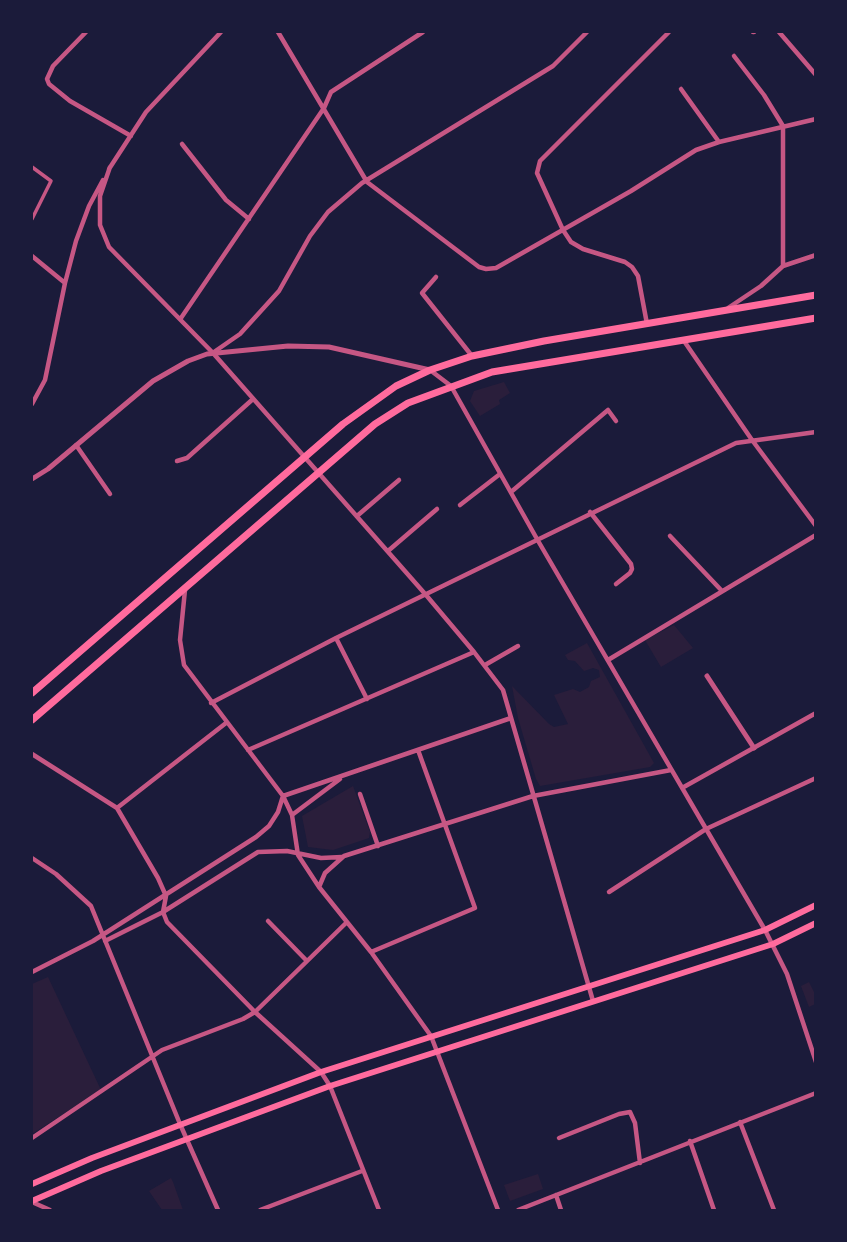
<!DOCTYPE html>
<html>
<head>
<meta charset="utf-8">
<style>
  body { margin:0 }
  #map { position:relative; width:847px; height:1242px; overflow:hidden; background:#1b1b3a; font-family:Bitter,serif }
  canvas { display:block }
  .frame { position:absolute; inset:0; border:33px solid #1b1b3a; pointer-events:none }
</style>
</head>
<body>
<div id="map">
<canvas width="847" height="1242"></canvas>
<div class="frame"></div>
</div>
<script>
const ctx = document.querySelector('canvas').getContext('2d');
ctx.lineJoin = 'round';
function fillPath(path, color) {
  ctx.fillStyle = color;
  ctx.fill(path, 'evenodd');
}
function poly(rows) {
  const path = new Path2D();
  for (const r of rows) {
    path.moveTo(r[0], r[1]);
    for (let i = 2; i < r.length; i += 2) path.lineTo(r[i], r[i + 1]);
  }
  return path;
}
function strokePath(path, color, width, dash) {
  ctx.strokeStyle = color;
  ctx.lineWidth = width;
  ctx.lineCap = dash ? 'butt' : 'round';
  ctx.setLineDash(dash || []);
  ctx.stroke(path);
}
const green = poly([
  [504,382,510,393,499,400,500,404,480,416,470,401,474,391],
  [674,625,693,648,661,667,645,640],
  [587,643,654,763,650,767,540,786,536,779,518,718,512,686,549,724,554,727,568,724,554,695,573,689,580,692,589,687,591,681,600,677,599,670,593,668,584,671,575,661,568,660,565,655],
  [353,786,370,832,369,838,333,850,308,847,302,816],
  [48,977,101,1090,32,1134,32,984],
  [809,982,816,996,815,1004,809,1007,801,986],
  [538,1174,543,1189,510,1201,504,1185],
  [171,1178,173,1182,183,1210,162,1210,149,1191]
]);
const pedestrian = poly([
  [32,167,51,181,32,219]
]);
const minor = poly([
  [86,32,53,66,47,79,49,84,70,101,131,136],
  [278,32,367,182,479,267,486,269,496,268,631,191,696,150,719,142,816,119],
  [753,32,754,32],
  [779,32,816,75],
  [734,56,764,95,783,126,783,266],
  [681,89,719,142],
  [182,144,226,200,249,219],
  [110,167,100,196,100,225,109,247,213,353,426,595,474,652,503,690,593,1001],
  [109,169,146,112,221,32],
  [32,256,65,283],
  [436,277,422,293,472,356],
  [728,308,761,286,783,266,816,255],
  [181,318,324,108,331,92,423,32],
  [647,324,638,276,632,267,625,262,583,249,571,242,563,230,537,173,540,161,669,32],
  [684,341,752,440,816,526],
  [214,352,240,334,279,291,310,236,328,212,362,183,553,66,587,32],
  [430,370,451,386,537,539,765,930,787,974,816,1062],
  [32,404,45,380,65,283,76,241,89,206,103,180],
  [76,445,110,494],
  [177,461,187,458,253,399],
  [511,492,608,410,616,421],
  [460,505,500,474],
  [590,512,631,564,632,569,630,573,616,584],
  [357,516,399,480],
  [670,536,722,591],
  [388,551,437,509],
  [185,590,180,640,184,665,283,796,292,815,298,855,319,887,371,952,431,1036,498,1210],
  [336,638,367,699],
  [608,660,816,535],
  [485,665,518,646],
  [211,703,336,638,736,443,816,432],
  [248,750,474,652],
  [32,754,117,808,158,878,166,896,163,912,167,922,255,1012,321,1072,330,1086,379,1210],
  [682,788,816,713],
  [360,794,378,846],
  [117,808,226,723],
  [292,815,340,779],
  [32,858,56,874,91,906,180,1124,218,1210],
  [319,887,325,873,344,856,533,796,671,770],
  [609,892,706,829,816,778],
  [268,921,306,960],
  [105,941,163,912,258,852,287,851,321,858,342,857],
  [371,952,475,908,418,750],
  [32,972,93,941,256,837,269,826,278,812,283,796,511,718],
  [740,1122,774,1210],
  [32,1138,162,1050,243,1019,255,1012,347,922],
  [559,1138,619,1114,630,1112,635,1123,640,1163],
  [690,1141,714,1210],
  [556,1195,561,1210],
  [32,1202,50,1210],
  [260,1210,362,1171],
  [518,1210,816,1093]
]);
const tertiary = poly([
  [32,479,48,469,153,381,188,361,207,354,288,346,329,347,430,370],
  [707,676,754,748]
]);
const secondary = poly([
  [32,1184,92,1158,321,1072,765,930,816,905],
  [32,1201,101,1171,330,1086,773,944,816,923]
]);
const primary = poly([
  [32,693,343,424,396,386,430,370,472,356,544,341,816,295],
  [32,720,375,424,408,403,492,372,816,318]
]);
fillPath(green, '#2a1e3b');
strokePath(pedestrian, '#c65784', 3.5);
strokePath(minor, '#c65784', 4.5);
strokePath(tertiary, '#c65784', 5);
strokePath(secondary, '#ff6b9d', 6);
strokePath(primary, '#ff6b9d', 7);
</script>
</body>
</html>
